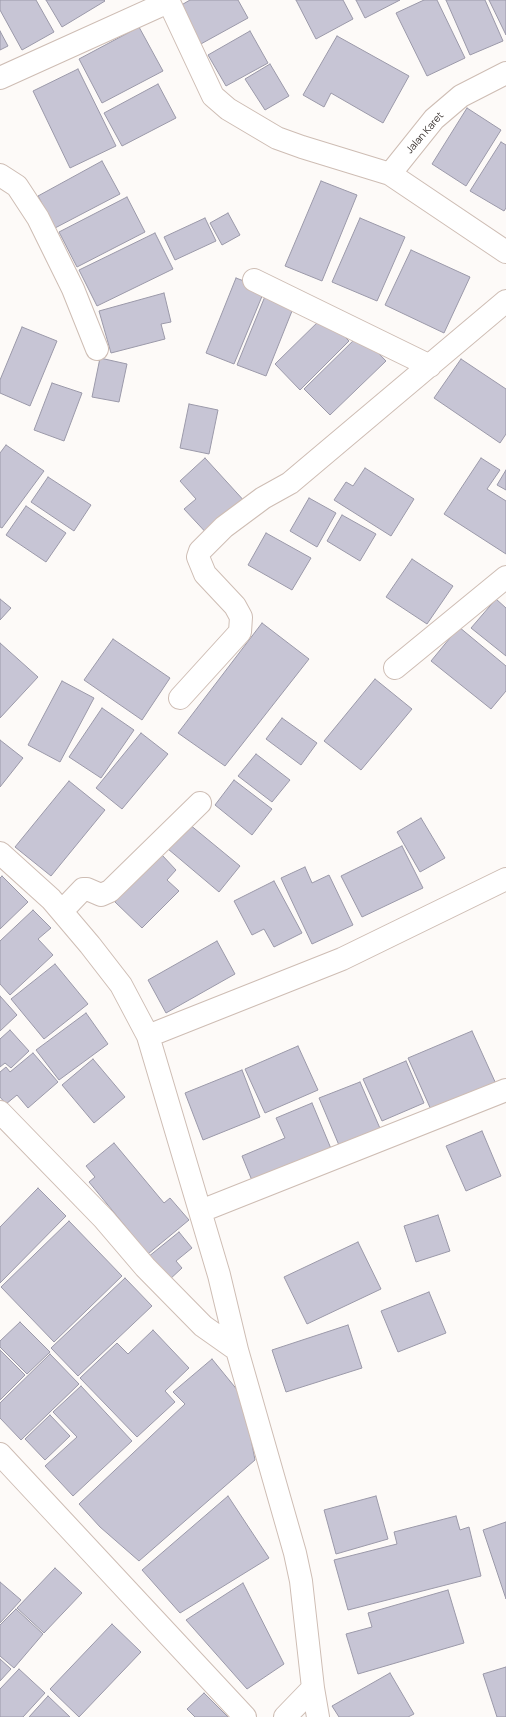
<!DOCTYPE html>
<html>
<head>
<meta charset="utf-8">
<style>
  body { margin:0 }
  canvas { display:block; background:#fdfaf8 }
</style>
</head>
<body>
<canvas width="506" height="1717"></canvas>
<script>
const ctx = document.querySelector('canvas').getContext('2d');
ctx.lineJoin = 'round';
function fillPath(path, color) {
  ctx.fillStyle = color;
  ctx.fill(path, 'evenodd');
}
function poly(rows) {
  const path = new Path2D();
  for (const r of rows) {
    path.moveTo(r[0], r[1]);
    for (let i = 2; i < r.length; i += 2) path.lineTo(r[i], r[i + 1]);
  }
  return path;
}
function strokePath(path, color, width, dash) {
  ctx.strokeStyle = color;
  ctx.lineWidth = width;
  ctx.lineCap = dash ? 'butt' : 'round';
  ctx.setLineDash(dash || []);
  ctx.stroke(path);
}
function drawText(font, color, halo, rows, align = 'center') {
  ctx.font = font + ' Manrope,sans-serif';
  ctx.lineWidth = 3;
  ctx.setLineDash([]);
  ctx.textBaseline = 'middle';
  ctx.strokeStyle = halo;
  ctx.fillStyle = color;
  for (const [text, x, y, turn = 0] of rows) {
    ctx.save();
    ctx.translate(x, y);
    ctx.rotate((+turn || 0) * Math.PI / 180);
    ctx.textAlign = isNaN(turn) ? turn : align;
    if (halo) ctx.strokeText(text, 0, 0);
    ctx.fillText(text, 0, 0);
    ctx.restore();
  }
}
const building = poly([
  [0,0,36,0,54,32,22,50,0,10,0,0],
  [46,0,104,0,105,1,62,27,46,0],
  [190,0,238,0,248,18,199,45,178,7,190,0],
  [296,0,343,0,353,19,316,39,296,0],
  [356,0,400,0,365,18,356,0],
  [424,0,437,0,465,58,427,76,396,13,424,0],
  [446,0,485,0,503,41,470,55,446,0],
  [489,0,506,0,506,35,489,0],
  [139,27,163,71,102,103,79,59,139,27],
  [0,31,8,46,0,50,0,31],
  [250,31,268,63,226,86,208,55,250,31],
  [337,36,409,76,383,123,331,93,324,107,303,95,337,36],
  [270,64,289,96,265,110,245,79,270,64],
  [78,69,116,146,70,168,33,91,78,69],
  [158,84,176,118,122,146,104,113,158,84],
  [467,108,501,130,466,186,432,164,467,108],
  [501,142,506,145,506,208,504,211,470,191,501,142],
  [102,161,120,194,55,228,38,196,102,161],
  [321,181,357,195,322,281,285,266,321,181],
  [127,197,145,232,77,267,59,232,127,197],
  [228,213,240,235,222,245,210,223,228,213],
  [205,218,216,241,175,260,164,237,205,218],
  [360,218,405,237,377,301,332,282,360,218],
  [155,233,173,269,97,306,79,270,155,233],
  [411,250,470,277,444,333,385,305,411,250],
  [236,278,265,289,234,364,206,353,236,278],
  [268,289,296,301,266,376,237,365,268,289],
  [164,293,171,322,161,324,165,339,111,353,99,311,164,293],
  [324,316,349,341,300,390,275,364,324,316],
  [22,327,57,341,30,406,0,393,0,380,22,327],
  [360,334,386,361,330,415,304,389,360,334],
  [100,358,127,364,119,402,92,397,100,358],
  [461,359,506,389,506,434,500,443,434,398,461,359],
  [52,383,82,393,64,441,34,430,52,383],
  [189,404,218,410,209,454,180,448,189,404],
  [6,445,44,471,2,528,0,527,0,453,6,445],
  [205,458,247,504,211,538,184,509,196,499,180,481,205,458],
  [481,458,500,470,487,489,506,501,506,554,444,514,481,458],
  [365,468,414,499,391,536,334,500,346,482,353,486,365,468],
  [506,470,506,490,497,485,506,470],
  [48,477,91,505,74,531,31,502,48,477],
  [309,498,336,513,317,547,290,531,309,498],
  [26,506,66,533,46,562,6,535,26,506],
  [342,515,376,534,360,561,327,541,342,515],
  [266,533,311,558,292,590,248,565,266,533],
  [412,559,453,586,427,624,386,597,412,559],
  [0,599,11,608,0,620,0,599],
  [496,599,506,608,506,656,471,628,496,599],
  [262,623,309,659,225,766,178,733,262,623],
  [459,627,506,666,506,691,491,709,431,661,459,627],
  [113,639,170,678,142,720,84,680,113,639],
  [0,643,38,677,0,718,0,643],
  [375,679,412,709,361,770,324,741,375,679],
  [62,681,94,698,60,762,28,745,62,681],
  [102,708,134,730,101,778,69,757,102,708],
  [282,718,317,743,301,765,266,739,282,718],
  [141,733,168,754,122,809,96,788,141,733],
  [0,740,23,758,0,787,0,740],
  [256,754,290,780,272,802,238,776,256,754],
  [234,780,272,809,252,835,215,805,234,780],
  [69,781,105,810,51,876,15,847,69,781],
  [421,818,445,858,420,872,397,832,421,818],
  [189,824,240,866,219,892,168,849,189,824],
  [402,846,423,888,362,917,341,876,402,846],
  [162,855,176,870,167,880,179,891,142,928,115,902,162,855],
  [305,867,312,883,329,875,353,925,312,944,281,878,305,867],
  [2,876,28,902,0,929,0,878,2,876],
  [274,881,302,933,274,947,264,929,252,935,234,901,274,881],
  [33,910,51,928,38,939,53,955,10,995,0,984,0,941,33,910],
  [217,941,235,974,166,1013,148,980,217,941],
  [55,964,88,1004,44,1039,11,999,55,964],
  [0,996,17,1015,0,1031,0,996],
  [86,1013,108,1044,59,1080,36,1050,86,1013],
  [10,1030,29,1051,11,1068,5,1063,0,1067,0,1039,10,1030],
  [472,1031,496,1084,432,1112,408,1058,472,1031],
  [298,1046,318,1090,265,1113,245,1069,298,1046],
  [33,1053,58,1082,28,1108,17,1095,6,1104,0,1097,0,1072,6,1067,10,1072,33,1053],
  [93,1059,125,1097,94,1123,62,1085,93,1059],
  [406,1061,424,1103,382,1121,363,1079,406,1061],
  [242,1070,260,1117,203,1140,185,1093,242,1070],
  [360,1082,382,1133,341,1150,319,1098,360,1082],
  [312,1103,332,1151,253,1183,242,1156,285,1138,276,1118,312,1103],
  [482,1131,501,1176,466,1191,446,1146,482,1131],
  [114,1143,164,1203,170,1198,189,1220,148,1254,89,1182,95,1177,86,1166,114,1143],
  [38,1188,66,1216,0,1283,0,1227,38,1188],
  [438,1215,450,1251,416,1262,404,1226,438,1215],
  [69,1221,122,1276,54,1342,1,1287,69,1221],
  [179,1232,192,1248,176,1261,182,1268,168,1281,148,1257,179,1232],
  [358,1242,381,1289,307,1324,284,1277,358,1242],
  [125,1278,152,1306,78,1376,51,1348,125,1278],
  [429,1292,446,1333,398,1352,381,1311,429,1292],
  [20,1322,50,1352,27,1374,0,1347,0,1341,20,1322],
  [348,1325,362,1368,286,1392,272,1350,348,1325],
  [153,1330,189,1368,165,1391,175,1402,137,1437,80,1378,117,1343,128,1354,153,1330],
  [0,1350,25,1375,0,1400,0,1350],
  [50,1354,79,1384,21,1440,0,1418,0,1403,50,1354],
  [212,1359,243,1397,255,1460,139,1561,100,1527,79,1504,185,1404,173,1392,212,1359],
  [81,1386,132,1441,73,1496,45,1466,77,1437,53,1412,81,1386],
  [50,1415,70,1436,45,1460,25,1439,50,1415],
  [228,1496,269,1558,180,1613,142,1570,228,1496],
  [376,1496,388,1539,336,1554,324,1510,376,1496],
  [456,1516,460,1530,469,1527,481,1576,348,1610,334,1560,397,1544,394,1532,456,1516],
  [506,1522,506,1599,483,1530,506,1522],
  [55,1568,82,1593,44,1633,17,1608,55,1568],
  [0,1582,21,1600,0,1623,0,1582],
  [243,1583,284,1664,247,1689,186,1620,243,1583],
  [448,1590,464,1643,358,1674,346,1634,372,1627,368,1613,448,1590],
  [16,1609,43,1634,14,1668,0,1656,0,1625,16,1609],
  [112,1624,141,1652,79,1717,50,1689,112,1624],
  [0,1659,11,1669,0,1681,0,1659],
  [506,1667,506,1717,497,1717,483,1674,506,1667],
  [19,1669,45,1693,23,1717,0,1717,0,1689,19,1669],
  [390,1673,414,1714,408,1717,339,1717,332,1706,390,1673],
  [204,1693,228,1717,195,1717,187,1709,204,1693],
  [48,1696,70,1717,29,1717,48,1696]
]);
const street = poly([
  [168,0,213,96,228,109,277,138,302,147,390,174,506,252],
  [0,78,157,7,166,0],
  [390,174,434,119,461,96,506,73],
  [0,175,17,186,38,218,73,289,97,349],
  [254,280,430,366],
  [395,668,506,577],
  [180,698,240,632,241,617,235,606,205,574,198,557,200,551,224,527,263,498,290,483,506,301],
  [0,853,51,899,90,945,121,985,148,1036,219,1275,237,1350,295,1553,301,1581,313,1688,318,1717],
  [62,911,83,889,87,889,101,895,110,891,200,803],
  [148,1036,342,959,506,879],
  [0,1112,104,1219,145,1267,203,1326,237,1350],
  [201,1211,506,1090],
  [0,1454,245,1717],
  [285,1717,313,1688]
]);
const streetNames = [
  ["Jalan Karet",425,133,-49]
];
fillPath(building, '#c7c5d5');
strokePath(building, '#9b99a9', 1);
strokePath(street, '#cebdb4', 24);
strokePath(street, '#fff', 22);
drawText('10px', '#352e2b', '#fff', streetNames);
</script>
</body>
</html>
